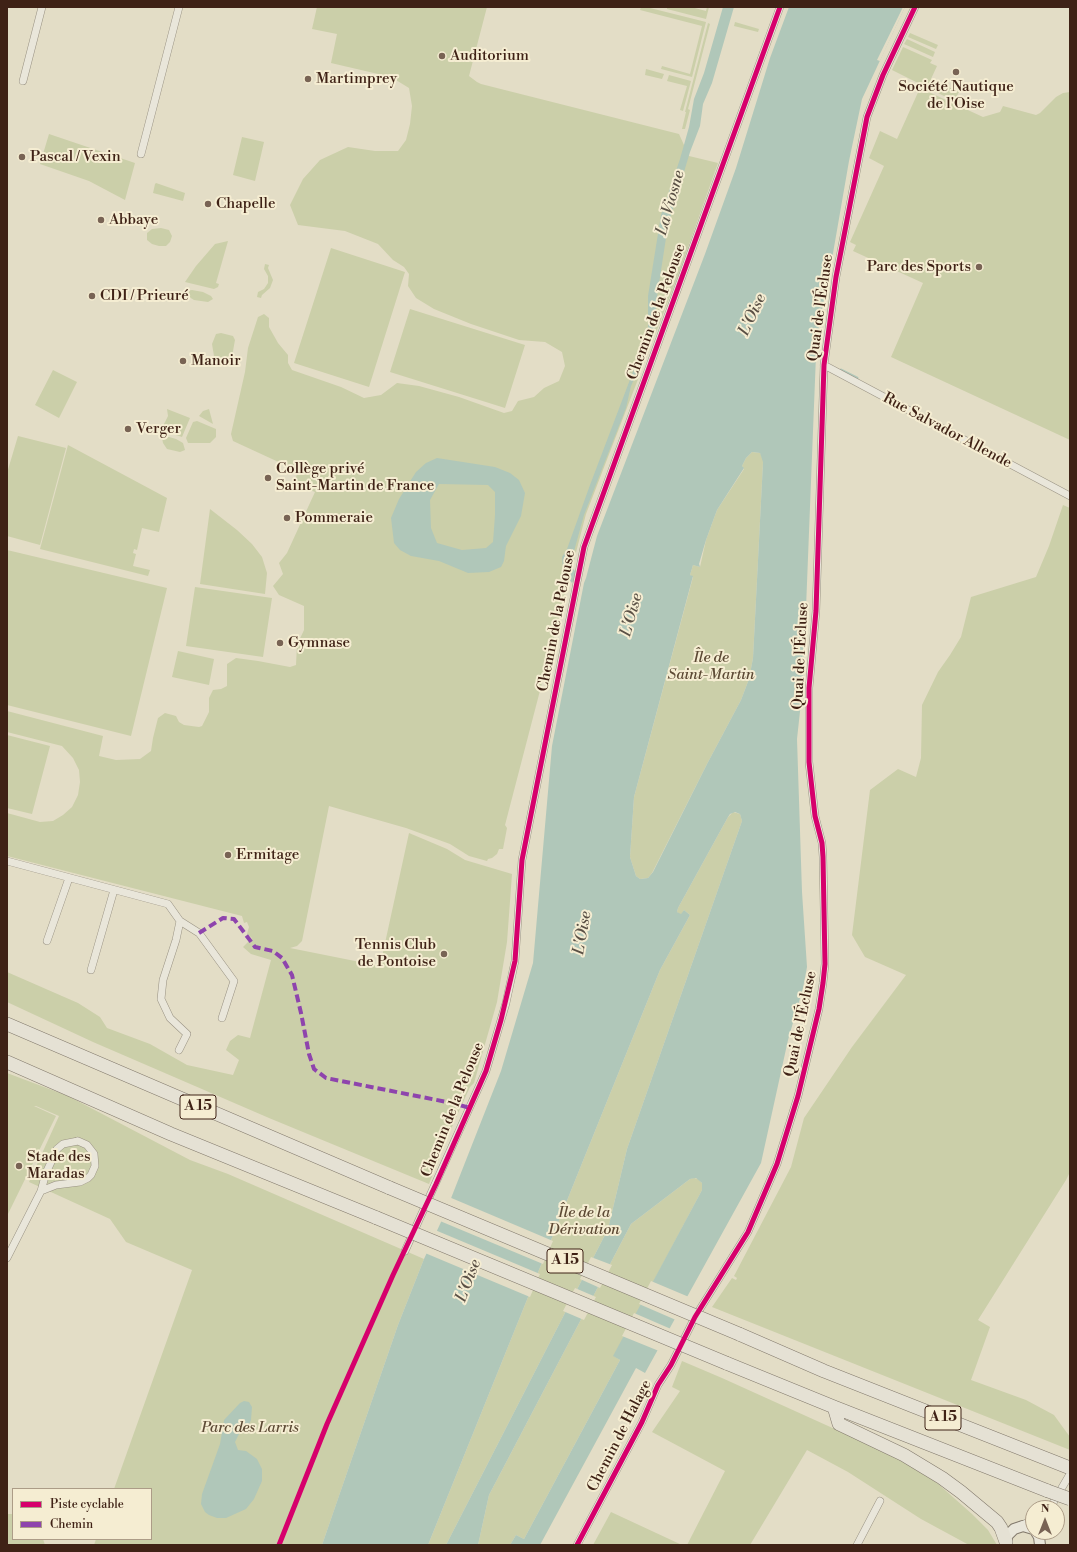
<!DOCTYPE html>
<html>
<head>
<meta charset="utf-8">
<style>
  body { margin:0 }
  #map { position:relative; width:1077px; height:1552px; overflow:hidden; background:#e3ddc6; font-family:"Libre Bodoni",serif }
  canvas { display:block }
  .frame { position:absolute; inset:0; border:8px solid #3f2216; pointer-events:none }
  .legend { position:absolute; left:12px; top:1488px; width:140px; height:52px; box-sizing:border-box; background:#f5edd2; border:1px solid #ac9c87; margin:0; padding:5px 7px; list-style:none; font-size:12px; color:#3f2216 }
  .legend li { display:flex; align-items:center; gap:8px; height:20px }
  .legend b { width:20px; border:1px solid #ac9c87 }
  .north { position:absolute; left:1025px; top:1500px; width:40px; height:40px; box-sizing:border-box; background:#f5edd2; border:1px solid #ac9c87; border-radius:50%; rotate:0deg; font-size:11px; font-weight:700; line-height:16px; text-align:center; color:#3f2216 }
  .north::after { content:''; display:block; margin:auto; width:14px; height:18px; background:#786354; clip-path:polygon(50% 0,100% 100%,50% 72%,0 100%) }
</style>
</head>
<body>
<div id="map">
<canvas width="1077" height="1552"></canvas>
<div class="frame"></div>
<ul class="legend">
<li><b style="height:5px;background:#d6006c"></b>Piste cyclable</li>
<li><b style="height:5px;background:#8e44ad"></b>Chemin</li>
</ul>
<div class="north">N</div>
</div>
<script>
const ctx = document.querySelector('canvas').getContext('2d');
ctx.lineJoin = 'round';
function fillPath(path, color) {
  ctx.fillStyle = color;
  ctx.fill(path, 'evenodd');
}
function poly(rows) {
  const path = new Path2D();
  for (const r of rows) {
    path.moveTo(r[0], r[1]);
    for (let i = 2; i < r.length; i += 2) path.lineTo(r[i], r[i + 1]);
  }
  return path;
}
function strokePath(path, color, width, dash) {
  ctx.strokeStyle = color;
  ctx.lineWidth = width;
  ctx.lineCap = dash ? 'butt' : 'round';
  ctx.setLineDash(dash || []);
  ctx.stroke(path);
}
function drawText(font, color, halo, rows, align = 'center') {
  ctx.font = font + ' "Libre Bodoni",serif';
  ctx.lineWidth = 4;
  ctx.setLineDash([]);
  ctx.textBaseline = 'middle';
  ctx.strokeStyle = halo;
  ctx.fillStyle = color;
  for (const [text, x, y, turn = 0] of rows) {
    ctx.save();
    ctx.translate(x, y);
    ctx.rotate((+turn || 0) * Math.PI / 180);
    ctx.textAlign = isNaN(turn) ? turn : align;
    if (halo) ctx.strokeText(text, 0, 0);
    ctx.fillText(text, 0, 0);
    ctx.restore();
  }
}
const green = poly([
  [317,7,487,7,469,76,477,82,481,84,679,134,689,156,718,163,679,273,586,514,505,825,507,828,503,849,499,849,497,854,492,858,488,859,487,861,469,856,450,844,406,828,329,806,302,941,297,946,290,948,380,966,409,833,447,849,465,860,512,874,507,942,497,1002,474,1083,470,1087,454,1122,429,1184,269,1118,93,1042,7,1002,7,972,78,1003,100,1017,107,1028,150,1044,187,1065,233,1075,239,1060,226,1050,230,1041,238,1035,250,1038,271,960,251,954,243,947,252,938,247,934,249,927,247,922,244,923,242,916,7,856,7,813,40,822,53,821,63,815,72,807,78,795,80,782,79,770,73,758,62,746,7,732,7,711,103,736,99,756,116,760,140,759,151,751,153,738,158,718,165,713,176,716,179,722,184,725,199,727,202,726,209,712,209,698,213,690,221,689,227,686,227,664,236,658,258,661,290,667,296,665,297,645,304,630,304,606,279,595,273,586,283,574,279,563,287,553,315,492,294,483,298,471,233,441,231,434,245,372,248,348,258,317,264,314,269,318,269,327,278,343,288,355,288,363,292,370,341,387,364,398,381,395,397,383,419,386,459,397,504,413,512,411,518,401,534,397,544,388,559,381,565,366,562,352,545,342,519,340,471,324,434,309,416,298,408,286,409,274,404,267,393,260,378,244,345,231,298,225,290,205,303,179,320,160,348,147,375,151,398,151,406,140,410,124,412,106,409,88,391,77,331,63,337,34,312,29],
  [641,7,646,7,706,22,692,77,661,69,662,66,690,74,702,26,640,10],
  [667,7,691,7,706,11,707,7,709,7,706,19,667,9],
  [735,22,759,29,758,32,734,26],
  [708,23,710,24,688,109,690,110,685,129,682,129,686,112,685,112],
  [910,33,938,45,936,49,908,37],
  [907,39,935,52,933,57,904,44],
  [903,47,932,60,930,63,937,66,931,79,959,92,954,101,892,70],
  [646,69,664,74,662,79,645,75],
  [669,75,691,81,683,111,680,110,687,86,667,81],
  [920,88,983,117,1000,112,1003,106,1036,115,1040,113,1056,97,1063,93,1070,92,1070,440,891,357,923,283,853,251,856,245,850,242,884,166,869,158,880,131,897,139],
  [49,134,135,163,125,200,89,181,40,164],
  [242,137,264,142,255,181,233,175],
  [156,183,185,193,183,201,153,193,155,184],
  [161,228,169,230,172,236,170,242,166,246,159,246,152,244,147,240,147,233,152,229],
  [228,241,216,283,219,284,218,287,214,289,185,282,196,266,215,244],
  [331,248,405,272,369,387,294,363],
  [265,264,269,265,268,268,273,280,270,288,262,295,261,298,257,297,258,292,264,289,268,283,268,276,264,269],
  [192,290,203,292,211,296,213,299,208,302,194,300,186,295,185,291],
  [410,309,525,345,505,408,390,372],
  [221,333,233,336,235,340,231,362,226,363,220,362,214,356,212,344,216,334],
  [53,370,77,382,59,418,35,405],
  [167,409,190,418,182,437,161,430,168,416],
  [209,409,213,424,199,416,203,411],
  [197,421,216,429,216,437,210,443,188,443,186,438,193,422],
  [18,436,66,448,40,545,7,536,7,473],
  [169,437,176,439,183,443,185,450,180,452,167,449,163,443,162,438],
  [68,445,167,498,159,532,142,528,137,550,134,549,133,553,136,554,133,566,150,570,148,576,40,549],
  [752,452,760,453,763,458,763,462,753,658,749,679,741,700,707,764,652,873,648,878,640,879,636,876,630,857,634,797,693,577,690,575,693,565,700,567,706,540,717,510,744,469,742,466,746,458],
  [1063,505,1070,508,1070,1172,1066,1180,978,1320,990,1327,971,1380,1026,1400,1054,1415,1070,1437,1070,1450,712,1307,732,1278,736,1280,737,1278,734,1276,791,1167,804,1118,852,1047,906,975,865,957,852,935,870,790,898,769,916,777,921,758,922,705,938,672,950,655,961,637,971,597,1036,577,1049,546],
  [210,509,237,530,252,544,262,557,267,573,265,594,200,584],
  [7,550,167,588,131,736,7,705],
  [195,587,272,598,263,657,186,646],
  [178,651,214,659,209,685,172,677],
  [7,735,50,746,32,814,7,808],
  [733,812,740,814,742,821,627,1149,608,1229,446,1545,428,1545,660,970,690,915,684,910,681,915,677,912,678,908,728,817],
  [7,1073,68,1096,190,1160,228,1174,424,1259,398,1325,322,1545,94,1545,96,1539,151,1539,151,1489,114,1489,192,1270,126,1242,110,1219,29,1182,59,1116,36,1106,34,1106,56,1116,7,1216],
  [694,1178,698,1179,702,1183,702,1190,614,1356,620,1360,524,1539,516,1535,510,1545,478,1545,489,1495,631,1224,690,1179],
  [682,1361,722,1378,890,1454,936,1482,972,1514,988,1530,997,1545,969,1545,921,1519,848,1472,807,1450,750,1545,687,1545,725,1471,652,1432,680,1391,672,1387],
  [611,1512,682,1545,593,1545],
  [7,1514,13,1514,13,1539,43,1539,45,1545,7,1545]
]);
const water = poly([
  [723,7,734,7,712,83,703,104,700,126,690,152,668,225,656,303,656,324,653,337,631,386,626,408,584,515,571,562,573,569,577,573,576,578,572,583,566,576,563,569,562,557,567,549,590,485,645,340,648,327,648,296,661,215,680,159,689,127,694,99,704,73],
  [789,7,905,7,862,99,849,161,824,305,820,314,816,355,803,684,797,739,802,892,807,967,803,988,788,1040,761,1163,645,1373,636,1368,540,1545,510,1545,516,1535,524,1539,620,1360,613,1356,702,1190,702,1183,696,1178,690,1179,631,1224,489,1495,478,1545,446,1545,608,1229,627,1149,742,821,740,814,735,812,730,814,728,817,678,908,677,912,681,914,684,910,690,915,660,970,428,1545,322,1545,398,1325,424,1259,446,1211,501,1071,533,963,552,746,584,583,586,578,597,536,705,254,736,168,770,58],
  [752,452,760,453,763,462,753,658,749,679,741,700,707,764,653,872,648,878,640,879,636,876,630,857,634,797,693,576,690,575,693,565,700,567,699,564,706,540,717,510,744,468,742,466,746,458],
  [437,458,495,467,510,473,519,480,525,493,521,516,506,546,504,561,501,567,489,572,468,573,439,561,411,556,400,550,394,543,391,518,399,499,416,472,426,463],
  [439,484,488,485,495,492,495,515,493,542,486,548,462,550,437,543,431,528,430,500],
  [244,1401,249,1402,252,1407,251,1420,247,1429,239,1434,235,1442,238,1450,246,1451,257,1459,262,1469,262,1481,254,1499,246,1509,226,1518,217,1518,209,1515,205,1512,201,1504,202,1494,220,1444,224,1420,240,1403]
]);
const pier = poly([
  [903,7,905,7,880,61,877,60],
  [449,1197,553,1241,543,1264,440,1221],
  [435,1230,540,1274,530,1297,425,1253],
  [591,1257,612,1265,600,1288,580,1279],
  [651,1281,689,1297,676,1320,639,1304],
  [575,1288,596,1297,584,1320,563,1311],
  [634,1313,671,1329,659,1351,622,1336]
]);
const stream = poly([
  [841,370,857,378]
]);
const street = poly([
  [23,81,42,7],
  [141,154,179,7],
  [824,365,1070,496],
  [7,861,168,904,180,921],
  [47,941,69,878],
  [91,970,114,890],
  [179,1050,187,1034,170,1018,161,999,163,980,176,940,180,921,199,933,234,981,222,1018],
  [78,1141,87,1145,94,1154,95,1166,91,1175,88,1178,80,1182,56,1185,41,1191,46,1173,57,1149,63,1144,78,1141],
  [405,1251,486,1071,506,1003,515,961,522,860,584,547,780,7],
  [7,1258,41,1191],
  [1050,1508,1070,1474],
  [1020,1526,1033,1520],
  [577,1545,642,1422,658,1385,671,1365,695,1317,748,1232,777,1164,798,1096,819,1009,823,983,825,964,823,857,822,843,815,816,809,762,809,688,816,611,824,365,836,277,867,117,883,75,915,7],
  [857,1545,880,1501]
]);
const secondary = poly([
  [1036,1532,1039,1537,1040,1545],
  [1006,1545,1007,1536,1014,1529,1023,1526,1033,1529]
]);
const highway = poly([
  [7,1024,390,1188],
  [7,1062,171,1134,377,1218],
  [739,1334,824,1371,1070,1468],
  [726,1363,834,1407,1048,1491],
  [834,1407,839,1424,904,1455,942,1478,961,1492,997,1522,1001,1528,1006,1542]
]);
const highwayBridge = poly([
  [390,1188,739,1334],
  [377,1218,726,1363],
  [1048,1491,1070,1499]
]);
const quiet = poly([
  [199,933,223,918,234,919,255,947,273,951,282,958,292,975,301,1013,309,1054,314,1069,326,1078,452,1103,470,1108]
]);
const cycleway = poly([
  [279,1545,327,1424,393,1275,436,1184,486,1071,501,1020,515,961,522,860,584,547,780,7],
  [577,1545,642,1422,658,1385,671,1365,695,1317,748,1232,777,1164,798,1096,819,1009,823,983,825,964,823,857,822,843,815,816,809,762,809,688,816,611,824,365,836,277,867,117,883,75,915,7]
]);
const markers = [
  [442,56,4,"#786354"],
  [956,72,4,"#786354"],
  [308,79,4,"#786354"],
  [22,157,4,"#786354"],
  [208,204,4,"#786354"],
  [101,220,4,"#786354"],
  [979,267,4,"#786354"],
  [92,296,4,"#786354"],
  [183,361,4,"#786354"],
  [128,429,4,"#786354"],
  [268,478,4,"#786354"],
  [287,518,4,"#786354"],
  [280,643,4,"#786354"],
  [228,855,4,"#786354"],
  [444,954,4,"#786354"],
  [19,1166,4,"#786354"]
];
const shields = [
  [198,1107,36],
  [565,1261,36],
  [943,1418,36]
];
const shieldNames = [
  ["A 15",198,1107],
  ["A 15",565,1261],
  ["A 15",943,1418]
];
const poiNames = [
  ["Auditorium",450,56],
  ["Martimprey",316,79],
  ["Société Nautique",956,87,"center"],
  ["de l'Oise",956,104,"center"],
  ["Pascal / Vexin",30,157],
  ["Chapelle",216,204],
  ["Abbaye",109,220],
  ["Parc des Sports",971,267,"right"],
  ["CDI / Prieuré",100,296],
  ["Manoir",191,361],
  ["Verger",136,429],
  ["Collège privé",276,469],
  ["Saint-Martin de France",276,486],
  ["Pommeraie",295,518],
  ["Gymnase",288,643],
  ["Ermitage",236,855],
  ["Tennis Club",436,945,"right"],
  ["de Pontoise",436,962,"right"],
  ["Stade des",27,1157],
  ["Maradas",27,1174]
];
const streetNames = [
  ["Quai de l'Écluse",821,308,-82],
  ["Chemin de la Pelouse",657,312,-70],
  ["Rue Salvador Allende",947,431,28],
  ["Chemin de la Pelouse",557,621,-79],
  ["Quai de l'Écluse",801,656,-87],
  ["Quai de l'Écluse",801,1024,-78],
  ["Chemin de la Pelouse",453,1110,-68],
  ["Chemin de Halage",620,1436,-63]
];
const parkNames = [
  ["Île de",711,658],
  ["Saint-Martin",711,675],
  ["Île de la",584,1213],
  ["Dérivation",584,1230],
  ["Parc des Larris",250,1428]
];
const waterNames = [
  ["La Viosne",671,203,-74],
  ["L'Oise",753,315,-65],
  ["L'Oise",632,615,-74],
  ["L'Oise",583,933,-80],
  ["L'Oise",469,1281,-69]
];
fillPath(green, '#cbcfa9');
fillPath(water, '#b0c7b9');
fillPath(pier, '#e3ddc6');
strokePath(stream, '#b0c7b9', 3);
strokePath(street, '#999283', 8);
strokePath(secondary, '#82796c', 12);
strokePath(highway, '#82796c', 14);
strokePath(street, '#e9e6da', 7);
strokePath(secondary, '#e9e6da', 10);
strokePath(highway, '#e5e1d4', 13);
strokePath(highwayBridge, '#82796c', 14, []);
strokePath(highwayBridge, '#e5e1d4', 13);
strokePath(quiet, '#8e44ad', 4, [8, 4]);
strokePath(cycleway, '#d6006c', 5);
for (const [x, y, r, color] of markers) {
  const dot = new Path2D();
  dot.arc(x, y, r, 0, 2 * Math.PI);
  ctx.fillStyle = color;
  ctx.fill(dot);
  strokePath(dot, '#f5edd2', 1.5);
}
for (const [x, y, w] of shields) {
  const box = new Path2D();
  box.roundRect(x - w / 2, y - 12, w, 24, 3);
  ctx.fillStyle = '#f5edd2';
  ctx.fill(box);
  strokePath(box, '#3f2216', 1);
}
drawText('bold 14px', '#3f2216', null, shieldNames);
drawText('15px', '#3f2216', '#f5edd2', poiNames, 'left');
drawText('15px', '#3f2216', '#f5edd2', streetNames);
drawText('italic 15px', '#5d4a35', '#f5edd2', parkNames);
drawText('italic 16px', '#5a5045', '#f5edd2', waterNames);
</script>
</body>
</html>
